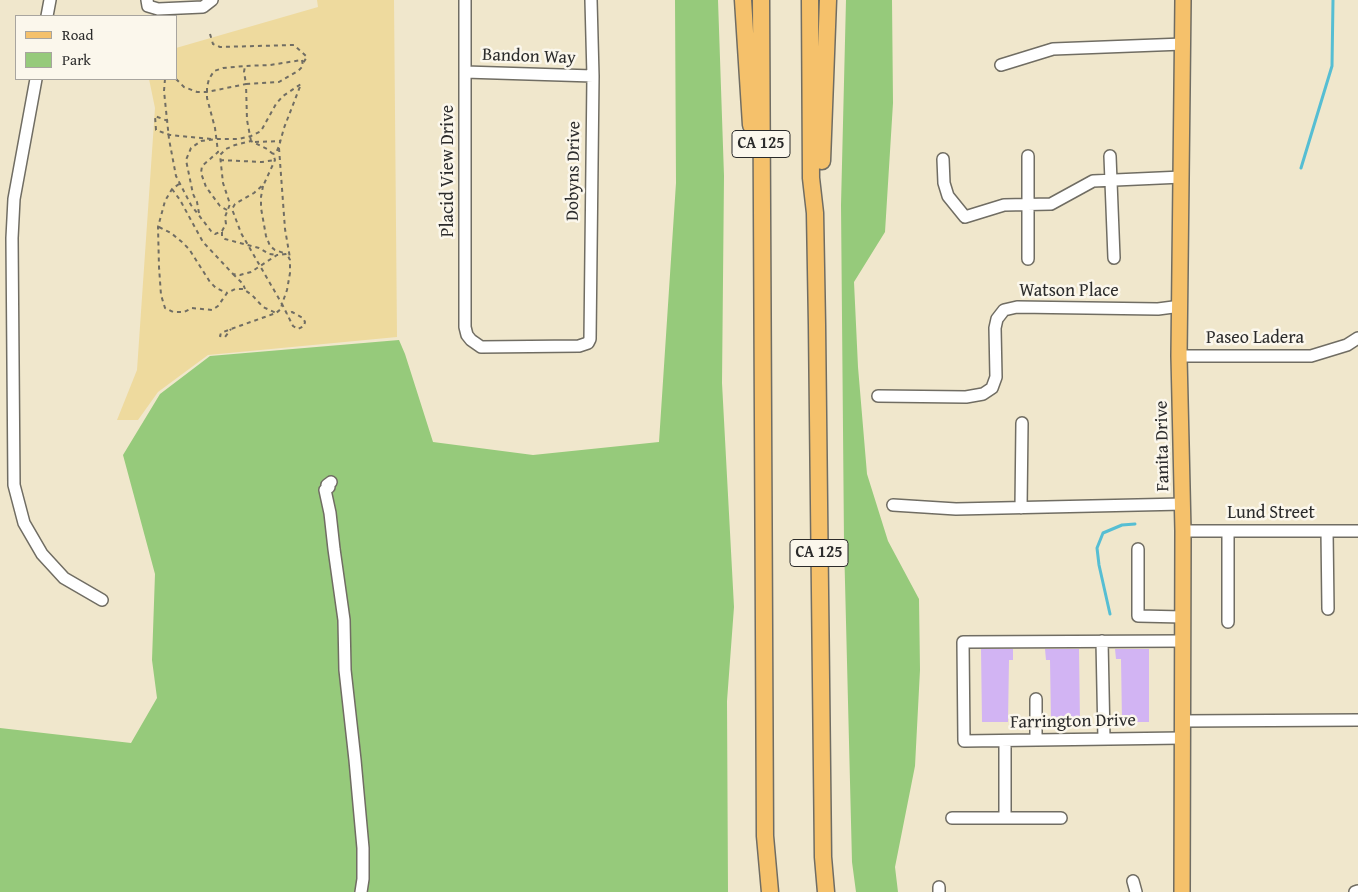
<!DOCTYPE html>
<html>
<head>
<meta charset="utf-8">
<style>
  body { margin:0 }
  #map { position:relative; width:1358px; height:892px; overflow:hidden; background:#f0e7cc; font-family:"Gentium Book Plus",serif }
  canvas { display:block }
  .legend { position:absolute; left:15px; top:15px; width:162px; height:65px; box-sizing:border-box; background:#fbf7ec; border:1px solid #a8a59f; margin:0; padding:6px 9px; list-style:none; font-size:15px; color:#2b2b2b }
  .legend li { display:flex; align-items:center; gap:10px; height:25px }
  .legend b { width:25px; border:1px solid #a8a59f }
</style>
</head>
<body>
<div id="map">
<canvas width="1358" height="892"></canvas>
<ul class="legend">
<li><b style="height:6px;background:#f5c16b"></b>Road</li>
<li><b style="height:14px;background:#96ca7b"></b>Park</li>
</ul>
</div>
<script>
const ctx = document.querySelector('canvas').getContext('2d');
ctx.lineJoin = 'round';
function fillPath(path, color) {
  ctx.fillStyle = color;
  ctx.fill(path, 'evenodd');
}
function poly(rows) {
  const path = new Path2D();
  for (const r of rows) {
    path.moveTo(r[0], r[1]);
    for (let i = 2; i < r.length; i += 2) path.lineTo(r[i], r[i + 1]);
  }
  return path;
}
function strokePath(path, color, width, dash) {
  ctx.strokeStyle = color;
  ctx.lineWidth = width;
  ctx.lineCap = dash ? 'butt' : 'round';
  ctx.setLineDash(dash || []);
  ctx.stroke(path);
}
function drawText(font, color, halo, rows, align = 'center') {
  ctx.font = font + ' "Gentium Book Plus",serif';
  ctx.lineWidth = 5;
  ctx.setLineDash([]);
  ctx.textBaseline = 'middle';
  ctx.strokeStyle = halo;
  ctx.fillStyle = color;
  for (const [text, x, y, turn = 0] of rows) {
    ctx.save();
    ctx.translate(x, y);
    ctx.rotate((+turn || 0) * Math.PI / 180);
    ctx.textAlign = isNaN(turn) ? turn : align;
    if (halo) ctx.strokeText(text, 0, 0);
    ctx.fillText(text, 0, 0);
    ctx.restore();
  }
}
const green = poly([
  [675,0,718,0,724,176,722,383,734,607,727,701,728,892,0,892,0,728,131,743,157,698,152,660,155,574,123,455,160,394,210,356,399,340,405,354,433,442,533,455,659,442,676,183],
  [846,0,892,0,893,103,885,232,854,282,858,367,867,474,888,541,919,599,920,670,915,766,895,867,898,892,856,892,852,862,844,542,841,205]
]);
const sand = poly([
  [317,0,394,0,397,337,208,355,158,392,138,420,117,420,137,370,155,108,149,79,176,79,176,48,318,7]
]);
const stream = poly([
  [1301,168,1332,66,1333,0],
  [1110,614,1099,565,1097,548,1103,533,1122,525,1135,524]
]);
const building = poly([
  [981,649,1013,649,1013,660,1009,660,1008,722,982,722],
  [1045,649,1079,649,1080,723,1051,722,1050,660,1046,660],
  [1115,649,1149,649,1149,722,1122,722,1121,659,1116,659]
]);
const path = poly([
  [210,34,213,44,220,47,294,45,307,57,303,63],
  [302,60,303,66,298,71,279,82,246,84,244,72,245,66,270,65,302,60],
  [165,79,164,91,169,139,176,176,191,205,211,231,215,234,222,231,226,224,225,217,230,204,223,183,220,155,226,149,235,145,251,141,267,149,273,154,275,160,264,184,254,193,235,204,232,209,241,233,282,304,281,309,276,313,231,329,221,333,220,336,225,337,231,329],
  [176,79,184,87,197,92,207,92,246,84,247,120,251,141],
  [168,121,155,116,156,130,170,135,211,139],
  [255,142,281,141],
  [279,148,285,229,290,258],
  [220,160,262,162,275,160],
  [179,184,172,189,165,201,158,227,159,267,161,295,165,308,173,312,184,312,192,308,212,310,218,306,227,293,235,289,243,289,252,295,263,307,276,313],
  [263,186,261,197,261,208,266,236,270,246,275,250,287,254],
  [172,189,180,200,203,242,233,274,240,275,251,272,277,255,287,254,290,260,290,273,287,290,282,304,293,326,298,329,304,326,305,322,303,318,292,312,287,314],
  [227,210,220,206,206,187,201,173,202,166,218,152,215,128,207,98,207,87,209,79,214,71,223,68,245,66],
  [199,213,197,202,193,194,186,160,191,148,201,141,216,139,239,139,251,136,261,131,276,104,283,96,301,84,284,128,279,146,276,153,273,154],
  [159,227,171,233,182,242,189,249,210,282,216,288,227,293],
  [222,232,222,237,225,239,259,248,269,254,277,255],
  [233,274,243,284,245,289]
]);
const minor = poly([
  [147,0,148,6,158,9,203,7,212,0],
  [465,0,465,327,467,335,471,340,481,347,579,346,588,343,590,339,593,76,591,0],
  [47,16,50,0],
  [1001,65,1053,49,1183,44],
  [465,72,593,76],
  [36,79,14,199,12,238,14,485,24,523,42,554,64,578,102,600],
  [1110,156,1114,258],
  [943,159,944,183,948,196,965,217,1004,205,1051,204,1093,181,1182,177],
  [1028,259,1028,156],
  [1179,356,1311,356,1347,345,1358,338],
  [878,396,966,397,983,394,992,388,996,377,995,328,997,319,1004,310,1017,307,1158,309,1181,306],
  [331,482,327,485,329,487,325,490,330,513,334,549,344,620,345,670,355,760,363,848,363,879,361,892],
  [893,505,956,509,1183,504],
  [1021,508,1022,423],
  [1183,531,1358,531],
  [1327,531,1328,609],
  [1138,549,1138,616,1183,617],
  [1228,622,1228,531],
  [1102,641,1104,739],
  [1036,699,1036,740],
  [1182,721,1358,720],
  [1182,738,964,741,963,642,1183,641],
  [1005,741,1005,818],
  [952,818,1061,818],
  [1133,881,1136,892],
  [939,887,939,892],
  [1355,892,1358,891]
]);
const major = poly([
  [1182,892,1183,531,1179,356,1183,0]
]);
const highway = poly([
  [743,0,751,125],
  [761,0,765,836,770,892],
  [810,0,811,178,815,213,817,325,823,857,826,892],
  [822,161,828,0]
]);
const shields = [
  [761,144,58],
  [819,553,58]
];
const shieldNames = [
  ["CA 125",761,144],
  ["CA 125",819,553]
];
const streetNames = [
  ["Bandon Way",529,57,2],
  ["Placid View Drive",448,171,-90],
  ["Dobyns Drive",574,171,-89],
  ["Watson Place",1069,291],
  ["Paseo Ladera",1255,338],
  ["Fanita Drive",1163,446,-91],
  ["Lund Street",1271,513],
  ["Farrington Drive",1073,722,-1]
];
fillPath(green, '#96ca7b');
fillPath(sand, '#eeda9e');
strokePath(stream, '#56bed3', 3);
fillPath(building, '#d2b4f3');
strokePath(minor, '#706d63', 14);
strokePath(major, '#706d63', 18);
strokePath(highway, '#706d63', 19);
strokePath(path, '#706d63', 2, [4, 4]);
strokePath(minor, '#fff', 11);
strokePath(major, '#f5c16b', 15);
strokePath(highway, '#f5c16b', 16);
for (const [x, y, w] of shields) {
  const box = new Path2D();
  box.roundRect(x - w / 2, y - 13.5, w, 27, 4);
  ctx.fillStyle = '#fbf7ec';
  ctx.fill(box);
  strokePath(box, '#2b2b2b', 1);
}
drawText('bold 16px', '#2b2b2b', null, shieldNames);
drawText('18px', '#2b2b2b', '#fbf7ec', streetNames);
</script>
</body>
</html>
